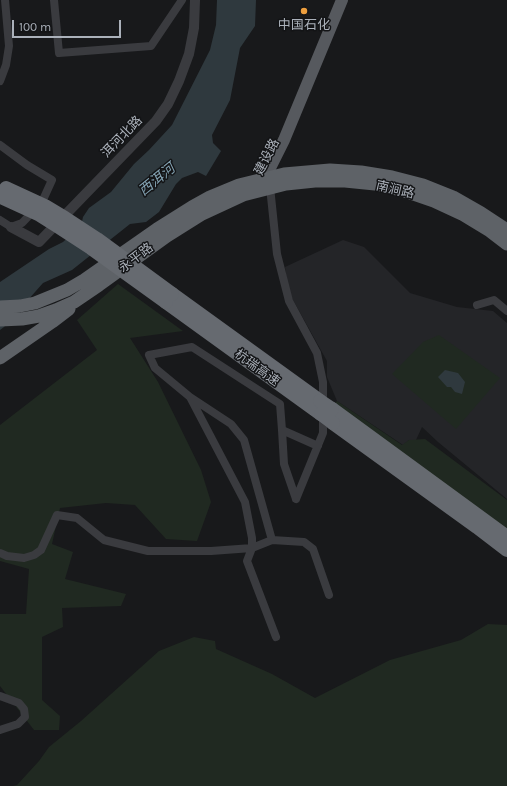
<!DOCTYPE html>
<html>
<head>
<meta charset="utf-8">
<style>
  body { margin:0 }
  #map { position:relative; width:507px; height:786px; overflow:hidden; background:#18191b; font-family:Karla,sans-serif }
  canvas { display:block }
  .scale { position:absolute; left:12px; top:20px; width:109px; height:18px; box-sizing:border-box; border:2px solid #abb1ba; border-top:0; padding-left:5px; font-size:12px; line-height:14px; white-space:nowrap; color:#abb1ba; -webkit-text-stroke:3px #131416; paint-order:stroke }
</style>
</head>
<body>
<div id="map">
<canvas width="507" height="786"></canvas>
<div class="scale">100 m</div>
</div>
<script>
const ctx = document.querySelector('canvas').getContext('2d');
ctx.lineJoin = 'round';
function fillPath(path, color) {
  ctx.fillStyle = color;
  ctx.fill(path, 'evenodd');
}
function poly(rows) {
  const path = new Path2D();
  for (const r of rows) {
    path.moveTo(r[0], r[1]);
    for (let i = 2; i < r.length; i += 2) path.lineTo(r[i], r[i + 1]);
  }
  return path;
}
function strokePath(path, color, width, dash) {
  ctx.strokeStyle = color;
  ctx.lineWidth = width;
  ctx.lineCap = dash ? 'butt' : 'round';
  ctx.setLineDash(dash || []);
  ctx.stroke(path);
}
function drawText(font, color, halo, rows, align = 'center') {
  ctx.font = font + ' Karla,"Noto Sans SC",sans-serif';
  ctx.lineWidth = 3;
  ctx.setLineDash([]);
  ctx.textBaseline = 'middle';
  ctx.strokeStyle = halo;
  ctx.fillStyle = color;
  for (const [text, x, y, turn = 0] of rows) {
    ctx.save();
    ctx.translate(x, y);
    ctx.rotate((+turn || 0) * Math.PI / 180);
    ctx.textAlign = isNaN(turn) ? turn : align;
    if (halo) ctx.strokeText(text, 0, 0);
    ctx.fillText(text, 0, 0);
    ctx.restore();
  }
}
const built = poly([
  [343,240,364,247,410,293,457,307,493,311,507,323,507,499,438,442,422,427,416,440,409,440,403,445,337,401,327,377,327,361,288,291,285,267]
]);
const green = poly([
  [118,284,183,331,130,338,158,382,201,470,211,502,197,541,166,539,135,505,106,503,60,508,52,544,73,552,65,579,126,594,121,606,62,608,63,627,42,637,42,700,60,716,59,730,34,730,0,686,0,614,26,614,29,569,0,561,0,425,97,350,77,320],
  [439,335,500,378,456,429,392,374,423,342],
  [337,401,402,445,409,440,425,439,507,500,507,532,334,405],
  [488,624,507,625,507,786,13,786,17,785,39,761,49,747,81,721,159,651,194,637,215,641,216,649,272,674,315,698,390,660,461,640]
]);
const water = poly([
  [217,0,256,0,255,26,240,48,230,100,212,135,213,143,221,151,206,176,198,172,182,178,176,184,159,212,146,222,130,224,72,270,43,283,4,327,0,330,0,282,49,249,63,242,81,226,83,217,89,208,111,192,134,164,149,150,172,125,210,50,216,25],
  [445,370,458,373,465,382,462,394,455,392,451,387,447,387,438,377]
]);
const minor = poly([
  [54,0,59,53,151,46,182,0],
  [0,81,6,65,9,46,5,0],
  [0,145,27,165,52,180,42,202,22,223,11,227,0,220],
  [270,187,277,254,289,301,317,353,323,382,323,433,296,499],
  [477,305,494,300,507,311],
  [190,397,231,424,244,440,272,540],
  [282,430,284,464,296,499],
  [0,553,7,556,24,558,34,555,41,550,57,515,77,518,104,540,148,551,211,551,252,548,272,540,304,542,313,549,329,595],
  [276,637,247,561,252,548,252,538,245,502,190,397,155,368,149,355,192,347,280,404,282,430,318,446],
  [0,696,19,703,24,709,25,717,18,724,0,730]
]);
const tertiary = poly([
  [11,227,39,242,156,121,168,104,179,81,189,54,194,28,195,0]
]);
const primary = poly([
  [268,185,265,178,284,140,342,0]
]);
const trunk = poly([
  [0,307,20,306,35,303,67,290,84,280,157,229,192,207,210,197,239,185,284,174,330,170,361,172,392,177,423,185,453,197,481,213,507,230],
  [0,320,22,319,39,316,56,310,74,302,99,285,167,236,202,214,243,195,286,184,315,181,345,181,375,184,405,191,434,201,462,214,490,231,507,244],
  [0,358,52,322,69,309]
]);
const motorway = poly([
  [172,294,320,401],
  [166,302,321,414],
  [332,409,507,537],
  [333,423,477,527,507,550]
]);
const motorwayBridge = poly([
  [6,188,45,206,65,218,97,239,172,294],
  [1,197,40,215,59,227,91,248,166,302],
  [320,401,332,409],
  [321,414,333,423]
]);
const markers = [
  [304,11,4,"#ed9e3e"]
];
const poiNames = [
  ["中国石化",304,25]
];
const streetNames = [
  ["洱河北路",122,137,-46],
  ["建设路",267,157,-63],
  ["南涧路",395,190,13],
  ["永平路",136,258,-37],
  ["杭瑞高速",257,368,36]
];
const waterNames = [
  ["西洱河",157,180,-39]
];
fillPath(built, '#242528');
fillPath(green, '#202921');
fillPath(water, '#2f393e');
strokePath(minor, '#3a3b3f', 8);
strokePath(tertiary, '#3a3b3f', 10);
strokePath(primary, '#56595e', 12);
strokePath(trunk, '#5e6267', 13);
strokePath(motorway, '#666a70', 14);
strokePath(motorwayBridge, '#666a70', 14);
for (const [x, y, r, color] of markers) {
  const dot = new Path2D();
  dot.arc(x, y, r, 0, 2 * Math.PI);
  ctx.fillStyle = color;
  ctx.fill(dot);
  strokePath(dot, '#131416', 1.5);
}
drawText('13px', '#abb1ba', '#131416', poiNames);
drawText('13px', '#abb1ba', '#131416', streetNames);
drawText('italic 14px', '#84a3b3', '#131416', waterNames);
</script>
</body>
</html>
